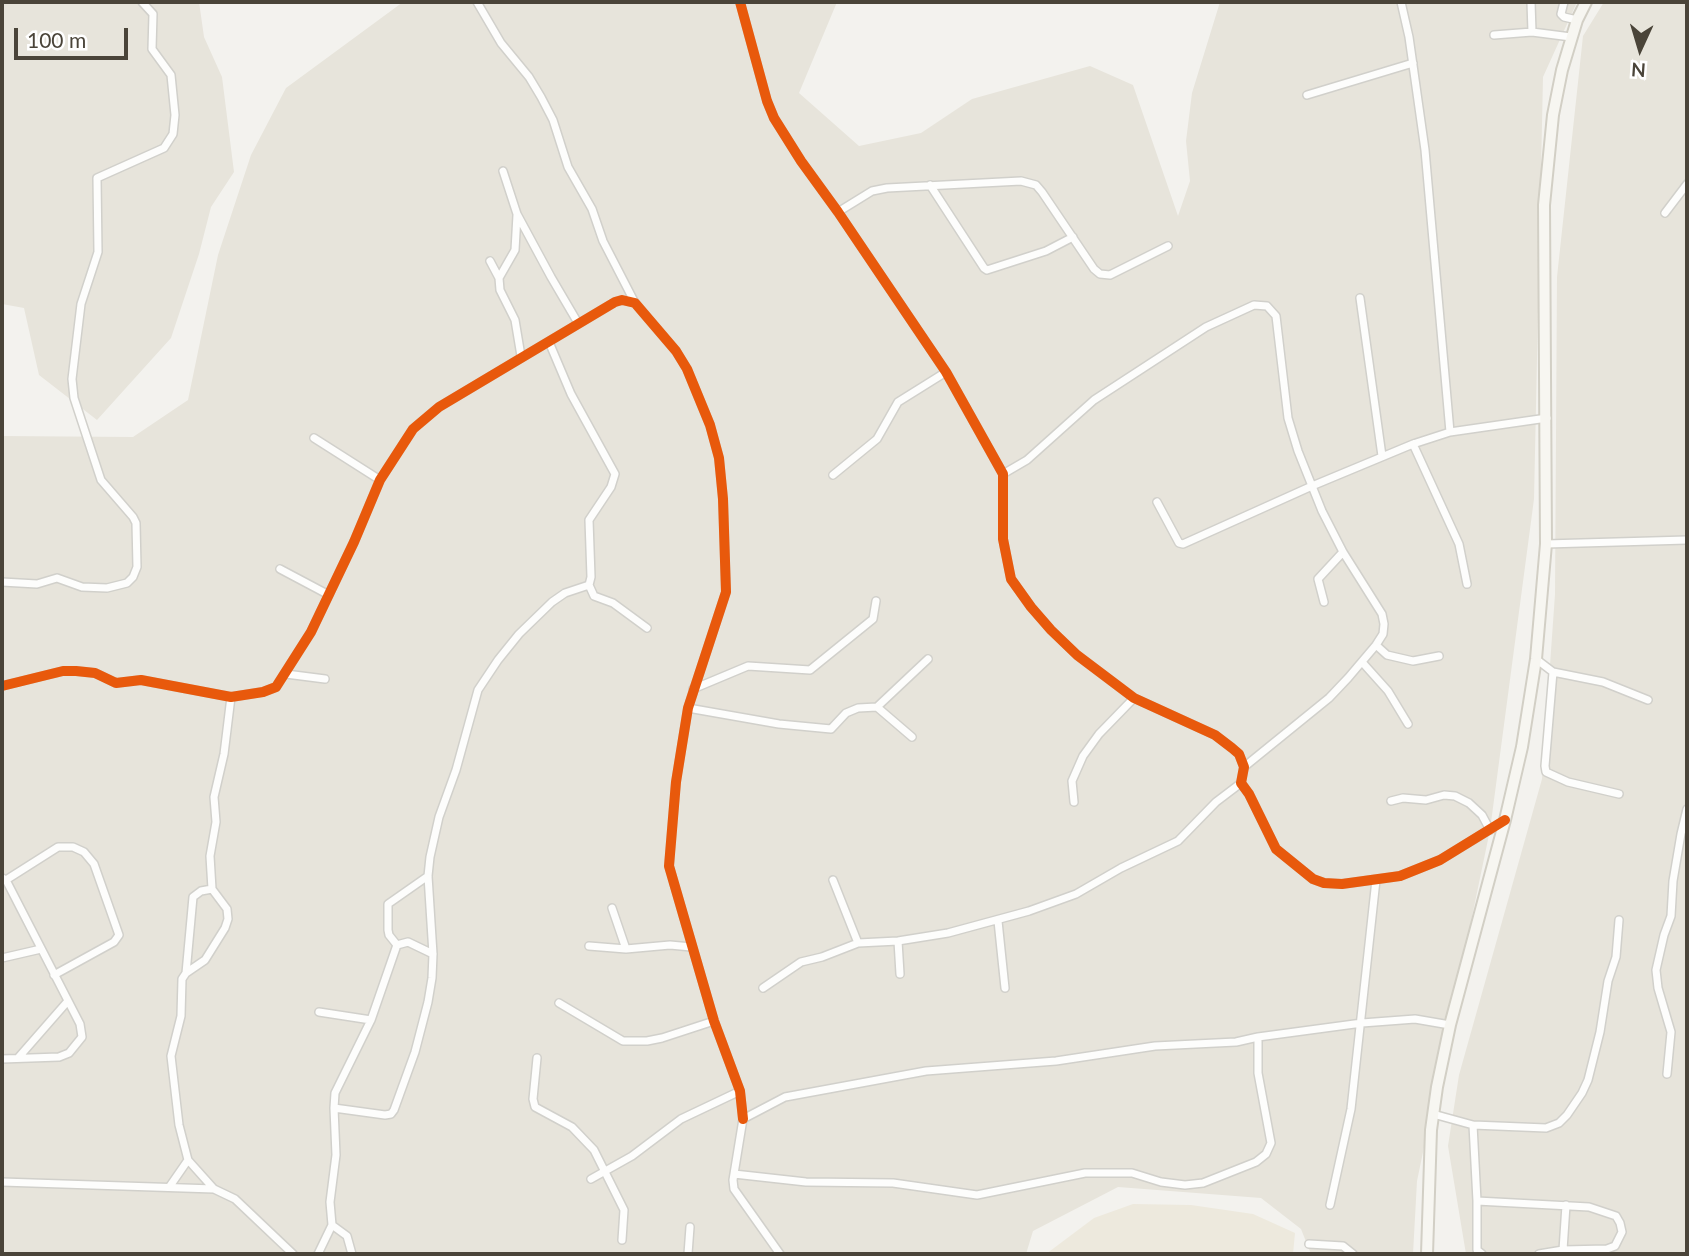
<!DOCTYPE html>
<html>
<head>
<meta charset="utf-8">
<style>
  body { margin:0 }
  #map { position:relative; width:1689px; height:1256px; overflow:hidden; background:#f3f2ee; font-family:Lato,sans-serif }
  canvas { display:block }
  .frame { position:absolute; inset:0; border:4px solid #4a4439; pointer-events:none }
  .north { position:absolute; left:1605px; top:14px; width:70px; height:70px; -webkit-text-stroke:5px #fff; paint-order:stroke; rotate:184deg; font-size:19px; font-weight:700; line-height:28px; text-align:center; color:#4a4439 }
  .north::after { content:''; display:block; margin:auto; width:24px; height:32px; background:#4a4439; clip-path:polygon(50% 0,100% 100%,50% 72%,0 100%) }
  .scale { position:absolute; left:14px; top:28px; width:114px; height:32px; box-sizing:border-box; border:4px solid #4a4439; border-top:0; padding-left:9px; font-size:21px; line-height:24px; white-space:nowrap; color:#4a4439; -webkit-text-stroke:5px #fff; paint-order:stroke }
</style>
</head>
<body>
<div id="map">
<canvas width="1689" height="1256"></canvas>
<div class="frame"></div>
<div class="north">N</div>
<div class="scale">100 m</div>
</div>
<script>
const ctx = document.querySelector('canvas').getContext('2d');
ctx.lineJoin = 'round';
function fillPath(path, color) {
  ctx.fillStyle = color;
  ctx.fill(path, 'evenodd');
}
function poly(rows) {
  const path = new Path2D();
  for (const r of rows) {
    path.moveTo(r[0], r[1]);
    for (let i = 2; i < r.length; i += 2) path.lineTo(r[i], r[i + 1]);
  }
  return path;
}
function strokePath(path, color, width, dash) {
  ctx.strokeStyle = color;
  ctx.lineWidth = width;
  ctx.lineCap = dash ? 'butt' : 'round';
  ctx.setLineDash(dash || []);
  ctx.stroke(path);
}
const residential = poly([
  [2,2,199,2,204,37,222,77,234,172,211,207,199,254,171,338,97,420,39,375,24,308,2,304],
  [403,2,837,2,799,93,859,146,921,133,972,99,1090,66,1133,85,1178,216,1190,181,1186,141,1192,93,1220,2,1577,2,1543,77,1534,499,1490,830,1417,1181,1413,1254,1311,1254,1301,1229,1261,1198,1118,1187,1033,1231,1026,1254,2,1254,2,436,133,437,188,400,218,255,251,155,286,88],
  [1604,2,1687,2,1687,1254,1466,1254,1448,1146,1459,1075,1542,779,1555,594,1557,277,1583,36]
]);
const education = poly([
  [1133,1204,1191,1205,1253,1214,1295,1233,1293,1254,1046,1254,1094,1218]
]);
const street = poly([
  [477,2,501,43,529,77,541,97,553,120,568,167,592,209,603,241,635,303],
  [740,2,767,101,774,118,801,161,838,212,946,372,1003,474,1003,539,1011,579,1031,607,1051,630,1077,655,1134,698,1215,735,1232,748,1239,754,1244,767,1241,783,1249,794,1276,849,1313,879,1324,883,1342,884,1400,876,1440,860,1504,821],
  [1401,2,1409,37,1425,150,1450,432],
  [1531,2,1532,32],
  [1564,2,1561,14,1564,17,1577,20],
  [1494,35,1532,32,1571,37],
  [1307,95,1413,63],
  [503,171,517,214,551,277,578,323],
  [930,185,984,268,987,270,1046,251,1073,237],
  [838,212,872,191,887,188,1021,181,1036,185,1042,192,1094,269,1100,274,1110,275,1168,246],
  [1665,213,1687,184],
  [490,261,499,278,500,290,515,320,521,356],
  [499,278,515,250,517,215],
  [1360,298,1382,456],
  [549,342,571,394,615,474,611,487,589,520,591,577,589,585,594,596,613,603,647,628],
  [314,438,380,480],
  [1413,444,1459,544,1467,584],
  [1003,474,1027,460,1094,400,1206,327,1254,305,1267,306,1276,316,1288,418,1298,451,1322,511,1343,552,1382,614,1384,624,1383,634,1376,645,1348,678,1329,698,1244,767],
  [833,475,877,439,898,402,946,372],
  [1157,502,1179,543,1183,544,1312,486,1413,444,1450,432,1547,418],
  [1546,544,1687,540],
  [280,569,329,595],
  [2,582,37,584,57,578,82,587,107,588,127,583,133,577,137,567,136,523,133,517,101,480,74,398,72,379,81,304,98,252,97,178,164,148,173,134,175,115,171,75,152,49,153,14,142,2],
  [1324,602,1318,579,1343,552],
  [1376,645,1387,655,1413,661,1439,656],
  [1536,659,1553,672,1545,766,1546,772,1568,782,1619,794],
  [1362,662,1388,691,1408,724],
  [1553,672,1603,682,1648,700],
  [286,674,325,679],
  [2,686,63,671,76,671,95,673,116,683,141,680,231,697,263,692,276,687,311,632,354,542,380,480,413,429,439,407,615,302,622,300,635,303,676,351,687,369,710,425,719,458,723,499,726,592,688,708,676,782,669,866,714,1021,740,1091,743,1119],
  [693,689,748,666,810,670,873,619,876,601],
  [877,707,912,737],
  [688,708,779,724,831,729,846,713,858,708,877,707,928,659],
  [1391,801,1403,798,1426,800,1444,795,1455,796,1469,803,1482,815,1490,830],
  [1074,802,1072,781,1083,756,1099,734,1134,698],
  [2,878,6,880,80,1024,82,1037,69,1053,59,1057,2,1059],
  [6,880,58,847,73,847,84,852,94,864,119,935,114,942,54,975],
  [833,880,858,943],
  [212,889,201,891,193,897,186,973,182,979,181,1016,171,1056,179,1125,188,1160,214,1189],
  [612,908,626,949],
  [998,921,1005,988],
  [898,941,900,974],
  [397,945,389,935,388,930,388,904,428,876],
  [589,946,626,949,670,945,691,947],
  [2,958,41,949],
  [186,973,205,960,225,928,228,919,227,909,212,889,210,856,216,822,214,797,224,754,231,697],
  [763,988,801,962,822,957,858,943,898,941,948,933,1029,911,1076,894,1121,868,1178,841,1216,802,1241,783],
  [559,1003,623,1041,647,1041,662,1038,714,1021],
  [319,1012,371,1020],
  [18,1058,67,1002],
  [537,1058,533,1099,535,1107,572,1127,594,1150,624,1210,622,1240],
  [1667,1074,1671,1032,1658,988,1656,970,1664,935,1671,916,1673,881,1681,834,1687,809],
  [334,1108,385,1115,391,1114,394,1110,415,1052,428,1002,432,978,433,954,428,876,430,857,439,817,456,770,478,690,498,660,519,634,552,602,565,593,589,585],
  [1433,1114,1473,1125,1546,1128,1559,1123,1567,1115,1582,1093,1588,1080,1600,1032,1608,981,1616,957,1619,920],
  [1473,1125,1477,1201,1589,1207,1616,1216,1620,1223,1622,1232,1615,1246,1607,1249,1563,1250,1539,1254],
  [734,1174,806,1182,893,1183,977,1195,1085,1173,1132,1173,1161,1182,1185,1185,1203,1183,1256,1162,1266,1154,1271,1143,1258,1073,1258,1037],
  [591,1179,632,1156,681,1119,740,1091],
  [2,1182,214,1189,235,1199,293,1254],
  [170,1186,188,1160],
  [1477,1201,1477,1250,1482,1254],
  [1330,1205,1351,1109,1376,880],
  [332,1225,347,1236,352,1254],
  [1309,1244,1343,1246,1353,1254],
  [1563,1250,1566,1205],
  [318,1254,332,1225,330,1202,336,1155,334,1108,335,1093,371,1020,397,945,408,942,433,954],
  [688,1254,690,1227],
  [780,1254,734,1189,733,1180,743,1119,785,1097,926,1071,1056,1061,1155,1046,1236,1042,1258,1037,1362,1023,1415,1019,1450,1025]
]);
const secondary = poly([
  [1427,1254,1431,1130,1437,1087,1450,1025,1505,820,1522,747,1536,659,1546,544,1544,205,1553,115,1562,70,1577,20,1586,2]
]);
const cycleway = poly([
  [740,2,767,101,774,118,801,161,838,212,946,372,1003,474,1003,539,1011,579,1031,607,1051,630,1077,655,1134,698,1215,735,1232,748,1239,754,1244,767,1241,783,1249,794,1276,849,1313,879,1324,883,1342,884,1400,876,1440,860,1505,820],
  [2,686,63,671,76,671,95,673,116,683,141,680,231,697,263,692,276,687,311,632,354,542,380,480,413,429,439,407,615,302,622,300,635,303,676,351,687,369,710,425,719,458,723,499,726,592,688,708,676,782,669,866,714,1021,740,1091,743,1119]
]);
fillPath(residential, '#e7e4db');
fillPath(education, '#ede9dd');
strokePath(street, '#d1d0cb', 10);
strokePath(secondary, '#d2cfc5', 14);
strokePath(street, '#fdfdfc', 7);
strokePath(secondary, '#f7f6f1', 10);
strokePath(cycleway, '#e8590c', 10);
</script>
</body>
</html>
